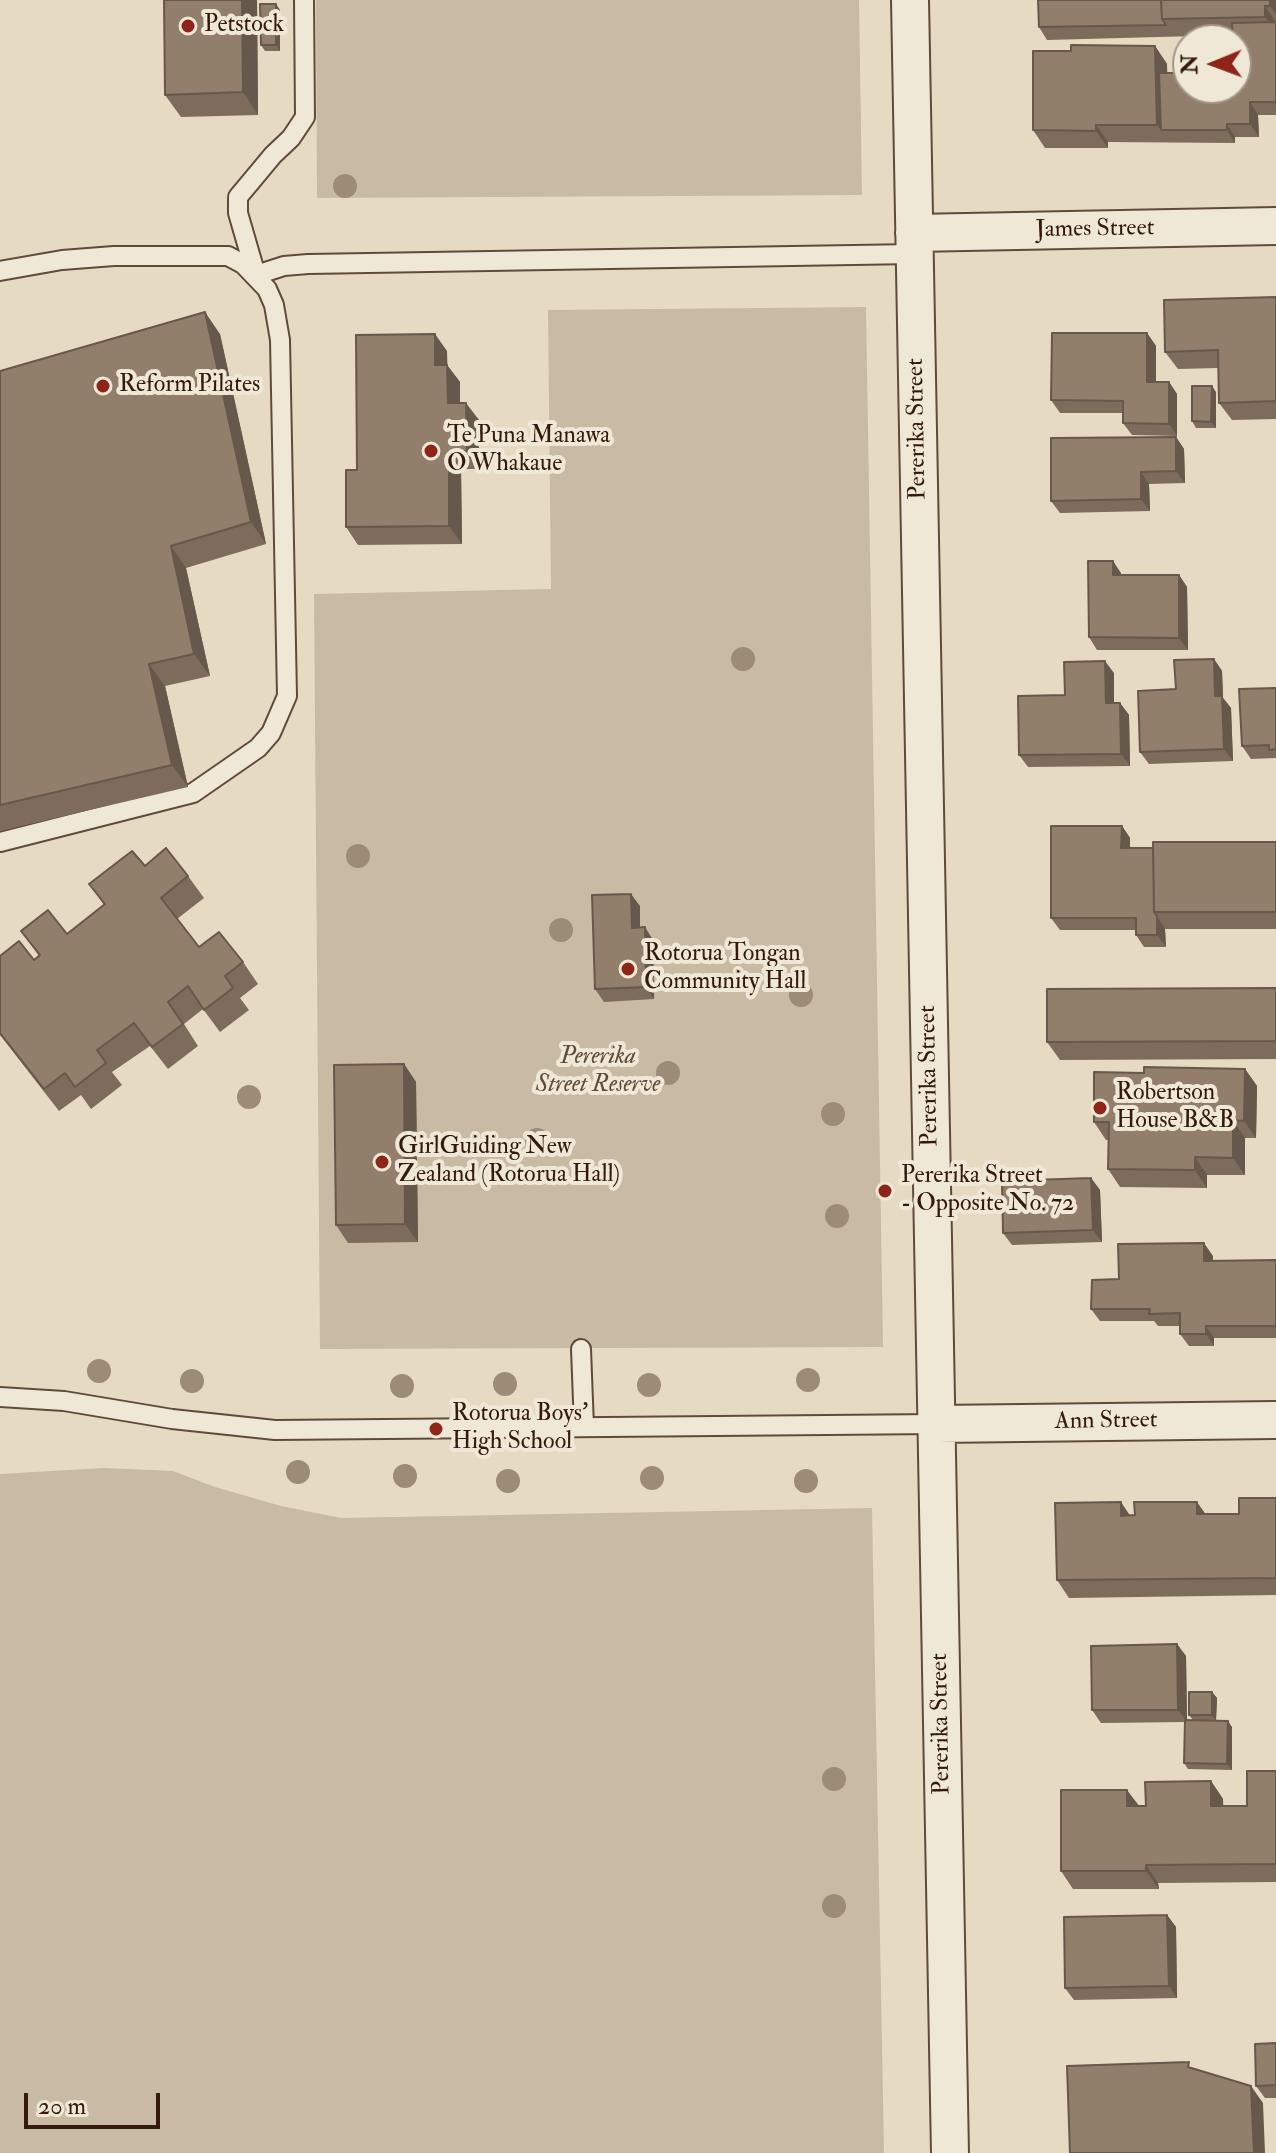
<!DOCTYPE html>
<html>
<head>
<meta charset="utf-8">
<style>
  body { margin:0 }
  #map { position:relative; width:1276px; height:2153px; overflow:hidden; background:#e6dbc2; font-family:"IM FELL Double Pica",serif }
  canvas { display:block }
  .north { position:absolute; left:1172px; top:24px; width:80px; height:80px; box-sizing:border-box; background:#efe8d7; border:2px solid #a49686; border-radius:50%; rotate:269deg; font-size:22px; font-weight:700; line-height:32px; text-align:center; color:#341a0c }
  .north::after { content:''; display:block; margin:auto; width:28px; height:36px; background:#8f2418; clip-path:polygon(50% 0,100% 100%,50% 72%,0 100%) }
  .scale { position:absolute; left:24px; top:2093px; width:136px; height:36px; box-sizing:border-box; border:4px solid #341a0c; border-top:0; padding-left:10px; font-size:24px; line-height:28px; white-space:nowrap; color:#341a0c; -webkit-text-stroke:6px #efe8d7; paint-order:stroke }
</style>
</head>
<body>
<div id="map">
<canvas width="1276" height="2153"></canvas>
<div class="north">N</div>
<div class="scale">20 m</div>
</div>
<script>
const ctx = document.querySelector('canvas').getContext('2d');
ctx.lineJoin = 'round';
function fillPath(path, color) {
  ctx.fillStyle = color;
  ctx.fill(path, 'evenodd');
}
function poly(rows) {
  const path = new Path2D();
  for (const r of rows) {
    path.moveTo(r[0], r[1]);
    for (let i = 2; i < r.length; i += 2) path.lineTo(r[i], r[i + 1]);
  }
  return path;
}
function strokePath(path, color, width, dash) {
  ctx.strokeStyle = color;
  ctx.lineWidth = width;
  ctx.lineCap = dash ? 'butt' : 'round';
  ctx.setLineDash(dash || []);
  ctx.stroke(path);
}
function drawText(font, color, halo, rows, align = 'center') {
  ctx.font = font + ' "IM FELL Double Pica",serif';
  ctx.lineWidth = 8;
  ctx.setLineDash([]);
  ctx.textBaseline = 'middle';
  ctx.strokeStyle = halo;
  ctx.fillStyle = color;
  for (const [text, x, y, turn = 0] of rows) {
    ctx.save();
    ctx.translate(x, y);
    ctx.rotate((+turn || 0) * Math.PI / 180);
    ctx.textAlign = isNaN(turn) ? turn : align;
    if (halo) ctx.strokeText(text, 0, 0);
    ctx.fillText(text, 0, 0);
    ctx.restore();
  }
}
const green = poly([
  [316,0,859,0,862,195,317,198],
  [866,307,883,1347,320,1349,314,594,551,589,548,310],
  [104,1468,173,1471,215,1487,281,1506,341,1518,872,1508,884,2153,0,2153,0,1474]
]);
const service = poly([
  [0,271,62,260,114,256,228,256,243,264,267,289,274,305,280,340,287,696,271,733,258,748,193,793,0,842],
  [256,275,284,266,308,264,914,254],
  [256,275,238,213,238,197,273,155,291,138,305,117,304,0],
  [581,1349,584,1427],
  [0,1397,64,1401,172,1419,275,1430,937,1424]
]);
const minor = poly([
  [910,0,950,2153],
  [914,233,1276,226],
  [937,1424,1276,1420]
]);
const trees = [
  [345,186],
  [743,659],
  [358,856],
  [561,930],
  [801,995],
  [668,1073],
  [249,1097],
  [833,1114],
  [537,1140],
  [837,1216],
  [99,1371],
  [808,1380],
  [192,1381],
  [505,1384],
  [649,1385],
  [402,1386],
  [298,1472],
  [405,1476],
  [652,1478],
  [508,1481],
  [806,1481],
  [834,1779],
  [834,1906]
];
const wall = poly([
  [164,0,257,0,258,115,181,117,165,95],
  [1276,0,1276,115,1258,115,1259,137,1235,137,1235,143,1108,142,1108,148,1045,148,1033,130,1071,51,1155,46,1167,64,1167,73,1236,88,1233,35,1047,40,1039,27],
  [280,10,280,51,265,51,261,45],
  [1276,297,1276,419,1232,420,1219,403,1218,368,1178,369,1165,352],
  [1147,333,1156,346,1156,382,1169,382,1177,394,1177,436,1132,435,1123,423,1123,413,1060,413,1051,400],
  [220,334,266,544,186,568,210,676,165,686,188,787,0,831,0,371],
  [447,351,447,365,460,382,460,403,479,420,479,469,461,469,462,544,358,545,346,527],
  [1216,392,1216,428,1196,428,1192,421],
  [1176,437,1184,449,1185,483,1149,484,1150,511,1060,513,1051,501],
  [1113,561,1121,575,1179,575,1187,587,1188,650,1097,650,1089,637],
  [1214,659,1222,671,1223,698,1231,708,1233,761,1149,764,1140,752,1176,689],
  [1114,673,1114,703,1120,703,1129,715,1130,766,1028,767,1019,755,1065,695],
  [1276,688,1276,759,1275,758,1251,759,1242,746],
  [1122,826,1130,838,1130,848,1276,842,1276,929,1165,929,1166,947,1144,947,1136,935,1136,930,1060,930,1051,918],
  [145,866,188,876,204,898,177,919,199,947,243,962,258,984,240,998,249,1010,220,1032,203,1009,184,1024,198,1046,168,1069,150,1046,112,1072,122,1085,91,1109,81,1095,59,1111,0,1035,0,956,34,960,39,956,21,931,67,934,104,905,89,884],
  [640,906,640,927,653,940,654,999,604,1002,595,989],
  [1276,988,1276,1059,1060,1060,1047,1042],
  [404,1064,416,1082,418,1242,348,1243,336,1225],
  [1245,1069,1257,1086,1256,1138,1245,1138,1245,1175,1207,1175,1207,1188,1120,1187,1108,1169,1109,1140,1106,1140,1094,1122,1144,1073],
  [1091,1178,1100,1190,1102,1242,1012,1245,1003,1233],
  [1213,1256,1213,1261,1276,1260,1276,1338,1214,1338,1214,1346,1189,1346,1180,1334,1180,1326,1158,1326,1154,1321,1100,1321,1091,1309,1119,1279],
  [1276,1498,1276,1595,1069,1598,1057,1580,1130,1515,1239,1514],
  [1177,1644,1186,1656,1187,1720,1193,1720,1189,1715,1212,1692,1217,1698,1216,1720,1232,1727,1232,1770,1188,1769,1184,1763,1185,1722,1101,1723,1092,1710],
  [1276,1771,1276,1882,1158,1883,1159,1889,1073,1889,1061,1871,1139,1806,1146,1806,1211,1781,1223,1799,1223,1806,1247,1806],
  [1167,1915,1176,1927,1177,1998,1074,2000,1065,1988],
  [1276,2043,1276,2098,1265,2098,1256,2086]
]);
const shadedWall = poly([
  [242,0,257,0,258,115,243,92],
  [1270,0,1276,0,1276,14,1270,6],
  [276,4,280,10,280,51,276,45],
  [1265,6,1276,22,1276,32,1265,17],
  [1155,46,1167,64,1169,130,1161,130,1157,125],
  [1250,102,1258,115,1259,137,1250,124],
  [1227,124,1235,137,1235,143,1227,130],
  [1096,125,1108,142,1108,148,1096,131],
  [205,312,220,334,266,544,251,522],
  [1147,333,1156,346,1156,394,1147,382],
  [435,334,447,351,448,383,435,365],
  [447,365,460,382,460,421,448,403],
  [1169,382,1177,394,1177,436,1169,424],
  [1212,386,1216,392,1216,428,1211,422],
  [466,403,479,420,479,469,467,451],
  [1176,437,1184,449,1185,483,1176,471],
  [449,452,461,469,462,544,449,526],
  [1141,472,1149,484,1150,511,1141,499],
  [171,546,186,568,210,676,194,654],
  [1113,561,1121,573,1121,587,1113,575],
  [1179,575,1187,587,1188,650,1179,638],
  [1214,659,1222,671,1223,698,1231,708,1233,761,1224,749,1215,696],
  [1105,661,1114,673,1114,715,1106,703],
  [149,664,165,686,188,787,172,765],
  [1120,703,1129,715,1130,766,1121,754],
  [1122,826,1130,838,1130,860,1121,848],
  [631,894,640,906,640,940,632,928],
  [1157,916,1165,929,1166,947,1157,935],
  [645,927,653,940,654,999,646,987],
  [404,1064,416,1082,418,1242,405,1224],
  [1245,1069,1257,1086,1256,1138,1244,1121],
  [1233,1120,1245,1138,1245,1175,1233,1158],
  [1195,1157,1207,1175,1207,1188,1195,1170],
  [1091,1178,1100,1190,1102,1242,1093,1230],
  [1204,1243,1213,1256,1212,1273,1204,1261],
  [1206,1326,1214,1338,1214,1346,1206,1334],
  [1121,1502,1133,1520,1121,1516],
  [1197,1502,1209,1519,1197,1514],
  [1177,1644,1186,1656,1187,1722,1178,1710],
  [1212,1692,1217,1698,1216,1721,1212,1715],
  [1228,1721,1232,1727,1232,1770,1227,1764],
  [1211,1781,1223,1799,1224,1823,1211,1806],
  [1127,1790,1140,1807,1127,1806],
  [1146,1865,1158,1883,1159,1889,1146,1871],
  [1167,1915,1176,1927,1177,1998,1169,1986],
  [1251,2086,1263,2103,1265,2153,1254,2153]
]);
const building = poly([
  [164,0,242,0,243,92,165,95,164,0],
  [1038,0,1161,0,1162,19,1166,25,1039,27,1038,0],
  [1161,0,1270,0,1270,6,1265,6,1265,17,1162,19,1161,0],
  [260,4,276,4,276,45,261,45,260,4],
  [1276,22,1276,102,1250,102,1250,124,1227,124,1227,130,1161,130,1159,73,1188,73,1188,88,1236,88,1236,40,1233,40,1232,23,1276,22],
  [1071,45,1155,46,1157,125,1096,125,1096,131,1033,130,1033,51,1071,51,1071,45],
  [1276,297,1276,401,1219,403,1218,350,1165,352,1164,300,1276,297],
  [205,312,251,522,171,546,194,654,149,664,172,765,0,805,0,371,205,312],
  [1052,333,1147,333,1147,382,1169,382,1169,424,1123,423,1123,401,1051,400,1052,333],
  [435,334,435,365,447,365,448,403,466,403,467,451,449,452,449,526,346,527,346,470,357,470,356,335,435,334],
  [1192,386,1212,386,1211,422,1192,421,1192,386],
  [1176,437,1176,471,1141,472,1141,499,1051,501,1051,438,1176,437],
  [1088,561,1113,561,1113,575,1179,575,1179,638,1089,637,1088,561],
  [1214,659,1215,696,1222,696,1224,749,1140,752,1138,691,1176,689,1174,660,1214,659],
  [1105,661,1106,703,1120,703,1121,754,1019,755,1018,696,1065,695,1064,662,1105,661],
  [1276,688,1276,749,1269,750,1269,745,1242,746,1239,689,1276,688],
  [1051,826,1122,826,1121,848,1153,848,1154,912,1157,916,1157,935,1136,935,1136,918,1051,918,1051,826],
  [1153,842,1276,842,1276,912,1154,912,1153,842],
  [166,848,188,876,161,898,199,947,219,932,243,962,225,976,233,988,204,1010,188,986,168,1002,183,1024,152,1047,134,1023,97,1050,106,1063,75,1087,65,1073,44,1089,0,1033,0,956,19,941,34,960,40,955,21,931,48,910,67,934,105,904,89,884,132,851,145,866,166,848],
  [631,894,632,928,645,927,646,987,595,989,592,895,631,894],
  [1276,988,1276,1041,1047,1042,1047,989,1276,988],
  [404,1064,405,1224,336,1225,334,1065,404,1064],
  [1144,1067,1245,1069,1244,1121,1233,1120,1233,1158,1195,1157,1195,1170,1108,1169,1109,1122,1094,1122,1094,1072,1144,1073,1144,1067],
  [1091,1178,1093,1230,1003,1233,1002,1181,1091,1178],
  [1204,1243,1204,1261,1276,1260,1276,1326,1206,1326,1206,1334,1180,1334,1180,1313,1149,1314,1150,1309,1091,1309,1092,1280,1119,1279,1118,1244,1204,1243],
  [1239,1498,1276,1498,1276,1578,1057,1580,1055,1503,1121,1502,1121,1516,1135,1515,1134,1502,1197,1502,1197,1514,1239,1514,1239,1498],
  [1177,1644,1178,1710,1092,1710,1091,1646,1177,1644],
  [1189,1692,1212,1692,1212,1715,1189,1715,1189,1692],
  [1185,1720,1228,1721,1227,1764,1184,1763,1185,1720],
  [1247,1771,1276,1771,1276,1864,1146,1865,1146,1871,1061,1871,1061,1790,1127,1790,1127,1806,1146,1806,1145,1782,1211,1781,1211,1806,1247,1806,1247,1771],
  [1167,1915,1169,1986,1065,1988,1064,1917,1167,1915],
  [1276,2043,1276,2085,1256,2086,1255,2044,1276,2043],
  [1189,2062,1188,2067,1251,2086,1254,2153,1070,2153,1067,2066,1189,2062]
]);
const markers = [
  [188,26,8,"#8f2418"],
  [103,386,8,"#8f2418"],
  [431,451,8,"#8f2418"],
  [628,969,8,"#8f2418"],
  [1100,1108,8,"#8f2418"],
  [382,1162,8,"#8f2418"],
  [885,1191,8,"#8f2418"],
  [436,1429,8,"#8f2418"]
];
const poiNames = [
  ["Petstock",204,26],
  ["Reform Pilates",119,386],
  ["Te Puna Manawa",447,437],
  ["O Whakaue",447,465],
  ["Rotorua Tongan",644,955],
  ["Community Hall",644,983],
  ["Robertson",1116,1094],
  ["House B&B",1116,1122],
  ["GirlGuiding New",398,1148],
  ["Zealand (Rotorua Hall)",398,1176],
  ["Pererika Street",901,1177],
  ["- Opposite No. 72",901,1205],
  ["Rotorua Boys'",452,1415],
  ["High School",452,1443]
];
const streetNames = [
  ["James Street",1095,230,-1],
  ["Pererika Street",918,429,-91],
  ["Pererika Street",930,1076,-91],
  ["Ann Street",1106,1422,-1],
  ["Pererika Street",942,1724,-91]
];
const parkNames = [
  ["Pererika",598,1058],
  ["Street Reserve",598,1086]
];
fillPath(green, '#c8baa3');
strokePath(service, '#604a3a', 22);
strokePath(minor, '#604a3a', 40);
strokePath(service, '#efe8d7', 18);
strokePath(minor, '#efe8d7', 36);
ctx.fillStyle = '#9c8b77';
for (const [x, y] of trees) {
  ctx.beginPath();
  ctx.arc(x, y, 12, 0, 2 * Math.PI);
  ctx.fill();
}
fillPath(wall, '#7d6c5c');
fillPath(shadedWall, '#66584b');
fillPath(building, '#917e6b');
strokePath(building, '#66584b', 2);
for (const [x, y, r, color] of markers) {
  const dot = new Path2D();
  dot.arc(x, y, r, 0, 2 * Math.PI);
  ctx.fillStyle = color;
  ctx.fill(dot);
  strokePath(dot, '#efe8d7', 3);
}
drawText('24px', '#341a0c', '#efe8d7', poiNames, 'left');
drawText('24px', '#341a0c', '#efe8d7', streetNames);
drawText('italic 24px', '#604a39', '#efe8d7', parkNames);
</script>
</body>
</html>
